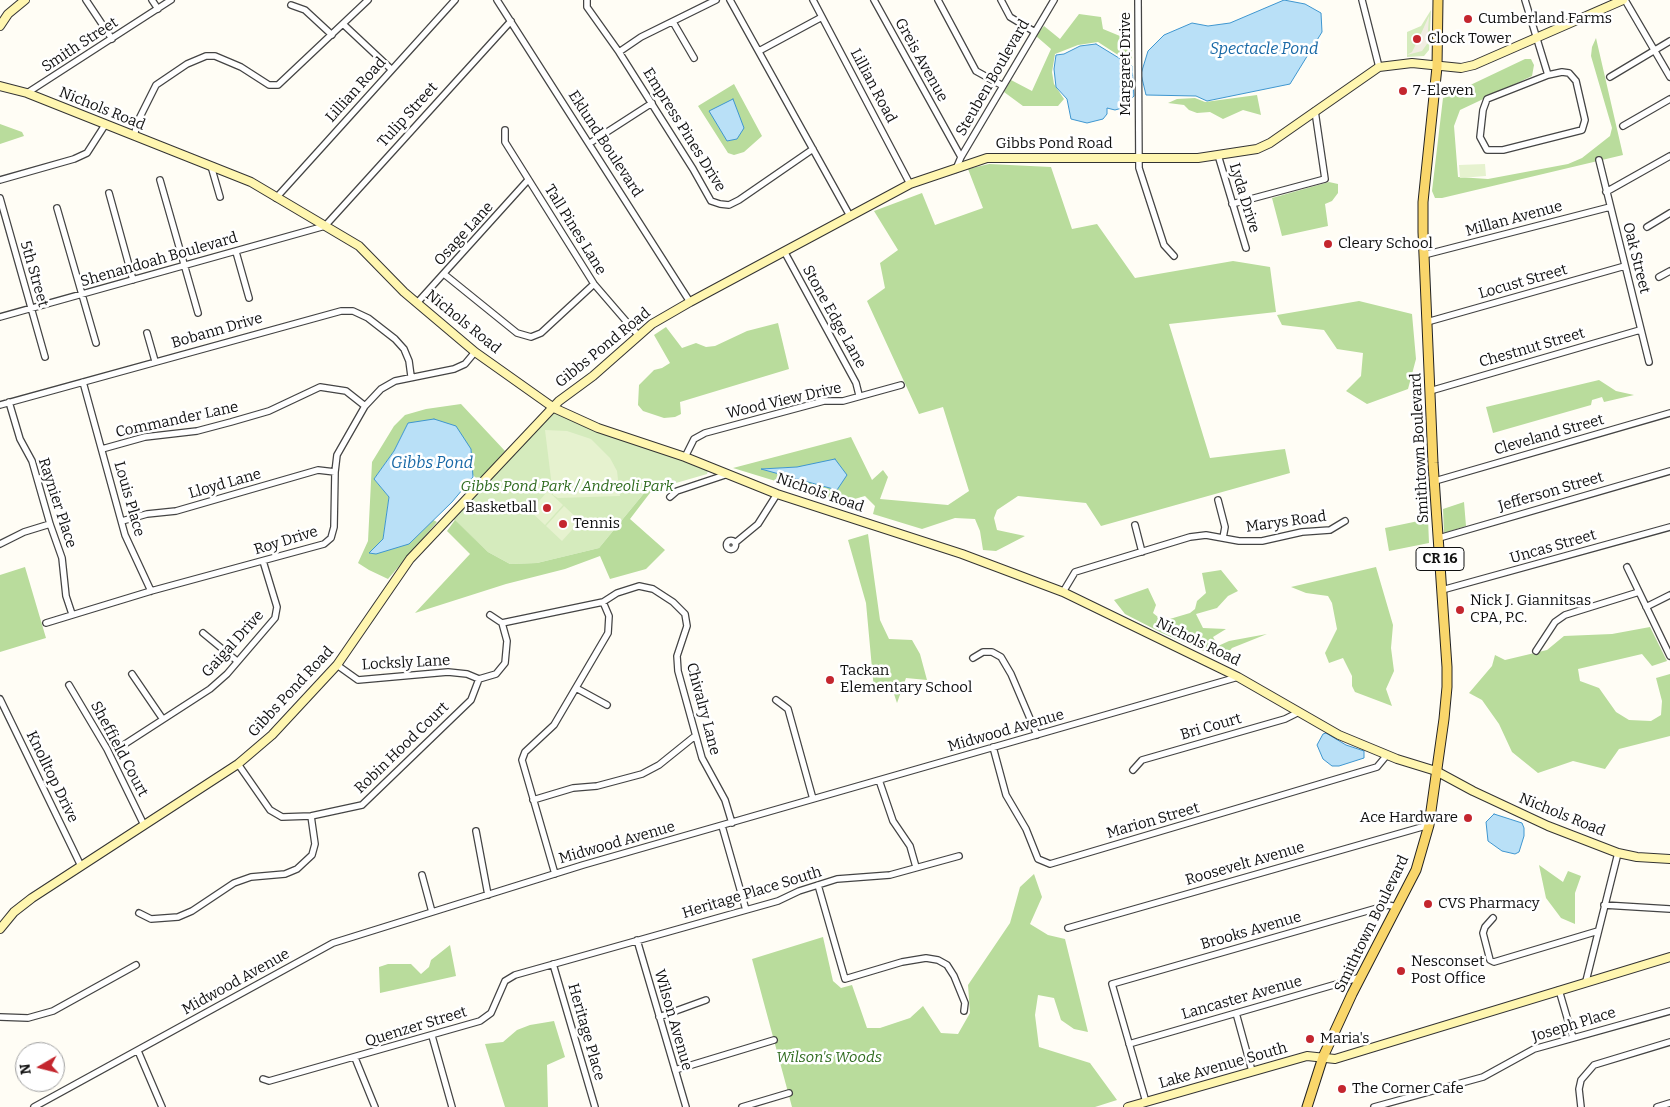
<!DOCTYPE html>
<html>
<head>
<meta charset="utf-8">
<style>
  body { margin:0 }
  #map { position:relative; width:1670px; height:1107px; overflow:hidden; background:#fffdf5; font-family:Bitter,serif }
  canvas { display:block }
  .north { position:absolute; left:15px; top:1042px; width:50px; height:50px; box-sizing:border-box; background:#fff; border:1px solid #a0a0a0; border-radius:50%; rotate:262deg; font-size:14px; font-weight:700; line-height:20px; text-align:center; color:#111 }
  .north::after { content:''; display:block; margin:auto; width:18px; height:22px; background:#c4262e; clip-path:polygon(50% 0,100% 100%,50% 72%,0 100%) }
</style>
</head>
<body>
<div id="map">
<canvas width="1670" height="1107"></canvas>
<div class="north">N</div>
</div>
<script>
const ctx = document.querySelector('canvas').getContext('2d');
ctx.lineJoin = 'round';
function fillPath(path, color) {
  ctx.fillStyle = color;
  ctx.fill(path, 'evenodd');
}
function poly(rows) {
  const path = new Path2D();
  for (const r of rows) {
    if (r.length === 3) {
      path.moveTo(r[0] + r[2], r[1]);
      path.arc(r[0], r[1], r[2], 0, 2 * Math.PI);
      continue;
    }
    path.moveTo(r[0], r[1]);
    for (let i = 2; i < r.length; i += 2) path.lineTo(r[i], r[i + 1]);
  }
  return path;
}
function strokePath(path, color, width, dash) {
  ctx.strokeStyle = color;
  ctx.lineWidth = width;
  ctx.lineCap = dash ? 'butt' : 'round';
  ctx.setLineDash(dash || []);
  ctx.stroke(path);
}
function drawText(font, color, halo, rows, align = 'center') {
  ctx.font = font + ' Bitter,serif';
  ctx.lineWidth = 5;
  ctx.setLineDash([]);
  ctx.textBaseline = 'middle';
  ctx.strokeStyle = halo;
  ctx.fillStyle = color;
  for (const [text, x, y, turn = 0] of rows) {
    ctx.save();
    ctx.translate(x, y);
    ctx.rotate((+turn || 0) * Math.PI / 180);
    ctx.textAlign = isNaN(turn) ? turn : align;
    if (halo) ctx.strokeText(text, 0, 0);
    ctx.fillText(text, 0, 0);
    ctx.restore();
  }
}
const green = poly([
  [1431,10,1429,50,1424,56,1407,57,1407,32,1421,26],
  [554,408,709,467,707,474,645,492,599,548,537,563,510,564,488,552,451,517]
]);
const forest = poly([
  [1079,14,1101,17,1103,29,1132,41,1132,64,1098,42,1078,45,1055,54,1052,72,1054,84,1064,99,1058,106,1023,106,1004,92,1011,80,1032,91,1051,49,1036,36,1044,26,1060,39],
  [1596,38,1623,155,1442,198,1435,198,1432,191,1443,98,1525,59,1531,59,1534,65,1532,76,1460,110,1454,126,1458,177,1488,179,1568,164,1582,158,1610,136,1612,128,1591,56,1592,47],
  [734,84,762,136,744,152,734,155,728,153,698,106],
  [1257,95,1261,115,1243,110,1223,119,1210,112,1197,113,1189,110,1184,105,1168,103,1177,99,1195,98,1205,102],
  [0,124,22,132,24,136,0,144],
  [989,164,1051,167,1072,229,1097,224,1135,278,1233,261,1270,267,1276,312,1169,324,1210,458,1285,449,1290,473,1101,526,1086,503,1018,496,997,510,994,518,997,530,1025,536,996,551,983,550,980,531,975,519,955,518,922,529,873,514,875,506,865,496,844,502,733,468,851,437,872,480,883,470,888,477,880,499,948,505,969,491,943,407,919,414,867,301,885,288,880,263,898,250,874,211,922,193,935,225,983,208,968,169],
  [797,467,837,490,763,469],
  [1329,182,1338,184,1338,193,1332,201,1325,204,1328,226,1282,236,1272,198],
  [1359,301,1412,314,1416,359,1408,389,1367,404,1346,391,1361,376,1363,353,1337,349,1324,330,1282,325,1277,315],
  [778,323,789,369,680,402,681,414,675,417,664,418,643,411,638,405,639,385,654,370,662,368,670,363,654,335,666,327,682,348,696,343,706,347,715,346,747,331],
  [1599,380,1616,391,1634,395,1604,402,1602,397,1592,400,1591,405,1493,433,1486,407],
  [461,404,505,451,479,481,472,474,471,449,408,423,394,451,374,479,389,497,383,539,409,544,433,520,437,522,388,579,369,570,358,563,368,541,372,462,394,426,405,415,426,409],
  [653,489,630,519,665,550,646,569,610,579,600,556,565,569,506,584,415,613,470,554,447,531,455,520,488,552,510,564,537,563,599,548,645,492],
  [1464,502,1466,526,1444,533,1443,509],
  [1428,519,1429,543,1389,551,1385,528],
  [868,534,880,620,889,639,912,640,920,654,927,680,906,678,897,703,891,685,874,690,866,603,848,540],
  [25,567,46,638,0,652,0,575],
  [1376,567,1393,625,1391,648,1394,671,1386,689,1392,706,1355,692,1352,686,1352,676,1343,658,1329,663,1325,653,1337,629,1332,603,1328,596,1306,593,1291,587],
  [1221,570,1238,591,1228,596,1217,608,1196,614,1203,628,1226,629,1213,637,1218,646,1229,641,1267,634,1232,648,1226,655,1213,655,1162,633,1125,614,1114,600,1148,588,1156,605,1153,613,1163,621,1190,613,1195,609,1197,601,1206,593,1202,573],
  [1650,627,1667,661,1652,666,1642,654,1578,669,1580,681,1599,688,1616,712,1629,720,1651,721,1661,715,1662,701,1656,678,1670,674,1670,736,1619,749,1605,769,1573,761,1538,773,1512,752,1499,724,1482,700,1469,693,1492,666,1495,655,1505,660,1547,650,1564,636,1612,634],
  [1539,865,1563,882,1568,871,1581,876,1575,893,1575,924,1561,918,1546,898],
  [1034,874,1042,897,1030,924,1048,935,1065,939,1088,1032,1074,1029,1061,1020,1054,998,1038,995,1035,1015,1039,1047,1090,1063,1117,1100,1095,1107,792,1107,752,959,823,937,833,981,841,988,852,985,867,1028,880,1028,910,1018,923,1006,941,1033,958,1034,970,1013,968,985,1010,923,1020,887],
  [450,945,456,976,380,993,379,967,388,964,411,964,421,974,429,967,431,960],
  [554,1021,565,1057,547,1065,548,1107,505,1107,485,1044,503,1042,517,1030,530,1025]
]);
const pitch = poly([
  [1485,164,1486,176,1460,178,1459,165],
  [545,430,567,431,591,439,610,458,617,471,620,496,558,498,553,495],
  [548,491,563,505,545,525,530,511],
  [564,506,580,521,562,541,546,526]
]);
const plaza = poly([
  [1429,16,1427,44,1422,51,1407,55,1412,52,1417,42,1415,40,1416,37,1419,38]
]);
const water = poly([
  [1284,0,1305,4,1321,13,1322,32,1290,84,1207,101,1196,96,1146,95,1141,74,1148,51,1164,35,1192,23,1208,26,1230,23,1284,0],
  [1096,44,1132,66,1134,96,1122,108,1115,110,1107,108,1107,114,1103,119,1087,123,1071,119,1067,99,1056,87,1054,69,1056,55,1064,54,1080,46,1096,44],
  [733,99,744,128,737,139,727,141,709,111,733,99],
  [434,419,456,426,471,449,473,477,452,502,409,544,376,554,369,553,383,539,389,497,374,479,394,451,408,423,434,419],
  [835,459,847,475,837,490,761,469,797,467,835,459],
  [1326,733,1346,745,1364,751,1364,758,1339,766,1332,766,1323,759,1317,745,1323,734,1326,733],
  [1494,814,1522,823,1524,828,1524,836,1519,852,1515,854,1502,851,1488,841,1486,822,1494,814]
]);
const street = poly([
  [86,0,112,39],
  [152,0,158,9],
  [497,0,690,302],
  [587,0,587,7,619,52,693,169,711,201,720,204,729,205,739,200,813,149],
  [730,0,850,216],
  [813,0,910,184],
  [874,0,961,157],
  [938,0,976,71,1003,86],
  [1001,0,1010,17,1035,32],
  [1138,0,1139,168,1164,245,1174,256],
  [1362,0,1379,67],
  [1525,0,1548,75],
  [1625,0,1670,77],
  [291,5,305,10,332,35],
  [673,22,694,58],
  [343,24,391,69],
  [759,51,822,17],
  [619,52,641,37,716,0],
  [1562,72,1569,73,1576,81,1585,120,1582,130,1503,150,1487,150,1480,137,1483,110,1487,99,1548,75,1562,72],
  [1610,77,1670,41],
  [27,93,171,0],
  [1623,126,1670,99],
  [505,130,505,142,594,284,638,335],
  [134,136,138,121,156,85,187,64,206,56,215,56,241,67,269,85,278,85,368,0],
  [590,143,652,103],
  [1218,155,1246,248],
  [1599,160,1649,362],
  [211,166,220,197],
  [956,169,961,157,1054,0],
  [0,180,74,159,87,153,105,125],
  [160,180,198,313],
  [1606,192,1670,156],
  [109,193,133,280],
  [0,198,45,357],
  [276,198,455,0],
  [1232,204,1325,179,1315,111],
  [57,208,96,343],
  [1647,227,1670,213],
  [784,251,856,383,859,395],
  [236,252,249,298],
  [1424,255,1610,207],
  [444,274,517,333,531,337,541,333,594,284],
  [1659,277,1670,271],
  [417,303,528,180],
  [0,317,325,226,511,21],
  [1427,322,1625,266],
  [147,333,155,361],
  [83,382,125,535,151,591],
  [1430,391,1640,330],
  [9,402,20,439,32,461,50,524,62,558,66,596,72,614],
  [0,405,341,311,353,311,368,318,395,339,404,349,409,361,411,376],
  [102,449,145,437,197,431,231,422,269,411,320,387,346,391,365,406],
  [685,457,694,439,705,433,824,401,843,401,901,385],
  [1435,481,1670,413],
  [670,497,677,491,728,474],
  [1218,500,1225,527,1223,538],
  [122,521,147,514,176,511,318,470,335,472],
  [1135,525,1142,552],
  [1439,538,1670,471],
  [731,545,4.5],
  [735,543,758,524,777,494],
  [0,544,24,532,50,524],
  [1627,567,1670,656],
  [1442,590,1670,527],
  [1063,592,1075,572,1190,537,1206,535,1239,541,1262,541,1302,532,1330,530,1345,521],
  [1646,607,1670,595],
  [490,615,502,623,603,602,617,593,639,586,653,589,673,602,685,614,687,626,677,656,678,671,702,758,725,800,732,823],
  [46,623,151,591,324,544,331,538,334,527,335,472,337,455,365,406,381,389,395,381,454,369,465,364,475,352],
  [203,633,237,661],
  [1536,651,1555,622,1565,615,1639,592],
  [973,658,983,652,992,652,1001,657,1011,674,1037,735],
  [337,665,358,680,448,672,467,674,479,679],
  [132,674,162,718],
  [479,679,496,674,505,663,507,641,502,623],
  [69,685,107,749,144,825],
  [576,688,607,705],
  [0,699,81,866],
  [776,700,788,709,813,799],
  [125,744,210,689,227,674,275,618,277,607,263,561],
  [993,747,1006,795,1026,829,1038,859,1050,864,1377,767,1387,755],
  [238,764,270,810,282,817,311,816,362,805,471,700,479,679],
  [1133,770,1142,760,1285,719,1299,712],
  [879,780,893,821,910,846,916,867],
  [533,800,573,788,597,786,642,774,659,765,695,736],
  [722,826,746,910],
  [476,831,488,895],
  [555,874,522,760,525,752,554,725,608,633,609,616,603,602],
  [422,875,432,912],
  [818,885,845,979,902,962,926,958,938,960,947,965,954,976,965,1003,964,1011],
  [1604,905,1670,909],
  [139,913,151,919,178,917,192,911,234,883,251,877,285,874,297,869,312,855,315,844,311,816],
  [1493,918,1485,927,1483,933,1490,960,1494,962,1598,931],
  [1068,928,1429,825],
  [637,940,686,1107],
  [553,964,595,1107],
  [1586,981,1618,853],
  [1559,990,1573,1038],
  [1236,1013,1252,1071],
  [0,1017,28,1018,53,1011,136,965],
  [659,1017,706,1000],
  [432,1036,452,1107],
  [1129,1044,1361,977],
  [138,1051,162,1107],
  [355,1058,375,1107],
  [675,1070,774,1040],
  [263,1079,269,1081,480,1021,491,1013,505,981,515,975,778,901,799,891,837,879,890,875,959,856],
  [1146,1102,1112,984,1388,905,1397,907],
  [34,1107,333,943,583,865,1238,677],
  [742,1107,789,1093],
  [1374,1107,1483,1077,1534,1049,1670,1011],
  [1581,1107,1579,1089,1581,1080,1594,1065,1670,1042],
  [1657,1107,1670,1103]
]);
const secondary = poly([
  [0,26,8,14,25,0],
  [0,86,27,93,251,182,359,246,404,292,475,352,554,408,598,428,685,457,777,494,962,554,1063,592,1238,677,1339,735,1397,759,1436,771,1473,791,1548,826,1618,853,1637,857,1670,859],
  [0,929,14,912,32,898,238,764,272,735,337,665,410,559,559,401,593,376,652,324,690,302,910,184,987,158,1198,158,1257,149,1270,143,1379,67,1412,63,1461,68,1474,65,1623,0],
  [1128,1107,1307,1056,1335,1059,1670,957]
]);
const primary = poly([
  [1307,1107,1323,1057,1352,994,1416,870,1429,825,1444,719,1447,687,1447,667,1433,463,1423,232,1423,202,1437,67,1438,0]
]);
const markers = [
  [1468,19,5,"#c4262e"],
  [1417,39,5,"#c4262e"],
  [1403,91,5,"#c4262e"],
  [1328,244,5,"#c4262e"],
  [547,508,5,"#c4262e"],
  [563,524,5,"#c4262e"],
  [1460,610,5,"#c4262e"],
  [830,680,5,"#c4262e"],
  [1468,818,5,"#c4262e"],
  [1428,904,5,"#c4262e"],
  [1401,971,5,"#c4262e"],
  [1310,1039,5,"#c4262e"],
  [1342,1089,5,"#c4262e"]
];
const shields = [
  [1440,559,48]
];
const shieldNames = [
  ["CR 16",1440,559]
];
const poiNames = [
  ["Cumberland Farms",1478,19],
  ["Clock Tower",1427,39],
  ["7-Eleven",1413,91],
  ["Cleary School",1338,244],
  ["Basketball",537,508,"right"],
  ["Tennis",573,524],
  ["Nick J. Giannitsas",1470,601],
  ["CPA, P.C.",1470,618],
  ["Tackan",840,671],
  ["Elementary School",840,688],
  ["Ace Hardware",1458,818,"right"],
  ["CVS Pharmacy",1438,904],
  ["Nesconset",1411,962],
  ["Post Office",1411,979],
  ["Maria's",1320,1039],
  ["The Corner Cafe",1352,1089]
];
const streetNames = [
  ["Smith Street",80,45,-33],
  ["Greis Avenue",921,60,61],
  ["Margaret Drive",1126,64,-90],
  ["Steuben Boulevard",993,78,-60],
  ["Lillian Road",873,86,62],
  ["Lillian Road",356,90,-48],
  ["Nichols Road",102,109,22],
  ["Tulip Street",408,115,-48],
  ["Empress Pines Drive",684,130,58],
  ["Eklund Boulevard",605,144,57],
  ["Gibbs Pond Road",1054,144],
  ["Lyda Drive",1244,198,73],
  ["Millan Avenue",1514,219,-15],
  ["Tall Pines Lane",575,230,58],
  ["Osage Lane",464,234,-48],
  ["Oak Street",1636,258,76],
  ["Shenandoah Boulevard",159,260,-16],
  ["5th Street",34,274,74],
  ["Locust Street",1523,282,-16],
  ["Stone Edge Lane",834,317,61],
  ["Nichols Road",463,322,39],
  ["Bobann Drive",217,331,-16],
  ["Gibbs Pond Road",603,348,-39],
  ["Chestnut Street",1532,348,-16],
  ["Wood View Drive",784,401,-13],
  ["Commander Lane",177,420,-12],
  ["Cleveland Street",1549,435,-16],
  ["Smithtown Boulevard",1420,448,-93],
  ["Lloyd Lane",225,484,-16],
  ["Jefferson Street",1551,492,-16],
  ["Nichols Road",820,493,19],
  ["Louis Place",129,499,74],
  ["Raynier Place",57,503,72],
  ["Marys Road",1286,522,-8],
  ["Roy Drive",286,541,-17],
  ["Uncas Street",1553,547,-16],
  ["Nichols Road",1198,642,26],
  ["Gaigal Drive",233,644,-48],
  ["Locksly Lane",406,663,-3],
  ["Gibbs Pond Road",291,692,-47],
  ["Chivalry Lane",703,709,75],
  ["Bri Court",1211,727,-16],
  ["Midwood Avenue",1006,731,-16],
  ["Robin Hood Court",402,748,-44],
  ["Sheffield Court",119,749,62],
  ["Knolltop Drive",52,777,64],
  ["Nichols Road",1562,815,22],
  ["Marion Street",1153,821,-16],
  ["Midwood Avenue",617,843,-16],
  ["Roosevelt Avenue",1245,864,-16],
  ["Heritage Place South",752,893,-17],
  ["Smithtown Boulevard",1372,924,-64],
  ["Brooks Avenue",1251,931,-16],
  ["Midwood Avenue",236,982,-29],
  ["Lancaster Avenue",1242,998,-16],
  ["Wilson Avenue",673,1020,74],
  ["Joseph Place",1574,1025,-17],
  ["Quenzer Street",416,1027,-17],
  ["Heritage Place",586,1032,74],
  ["Lake Avenue South",1223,1066,-16]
];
const parkNames = [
  ["Gibbs Pond Park / Andreoli Park",567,487],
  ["Wilson's Woods",829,1058]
];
const waterNames = [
  ["Spectacle Pond",1264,50],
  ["Gibbs Pond",432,464]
];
fillPath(green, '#d5ebbd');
fillPath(forest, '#b9dc9c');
fillPath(pitch, '#e6f2cf');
fillPath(plaza, '#f1ede2');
fillPath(water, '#b9e0f7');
strokePath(water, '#3f96cf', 1);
strokePath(street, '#444', 8);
strokePath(secondary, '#333', 10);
strokePath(primary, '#222', 11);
strokePath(street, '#fff', 5.5);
strokePath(secondary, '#fff6b0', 8);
strokePath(primary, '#f9d66b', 9);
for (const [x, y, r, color] of markers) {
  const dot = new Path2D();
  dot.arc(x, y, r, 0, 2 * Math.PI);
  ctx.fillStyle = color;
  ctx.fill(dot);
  strokePath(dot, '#fff', 2);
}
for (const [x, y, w] of shields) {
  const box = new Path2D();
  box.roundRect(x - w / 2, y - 11.5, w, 23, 4);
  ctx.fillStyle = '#fff';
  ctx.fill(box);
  strokePath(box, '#111', 1);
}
drawText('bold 14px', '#111', null, shieldNames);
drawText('15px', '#111', '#fff', poiNames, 'left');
drawText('15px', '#111', '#fff', streetNames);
drawText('italic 15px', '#2f6b1f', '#fff', parkNames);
drawText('italic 16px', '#1768a6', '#fff', waterNames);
</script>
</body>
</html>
